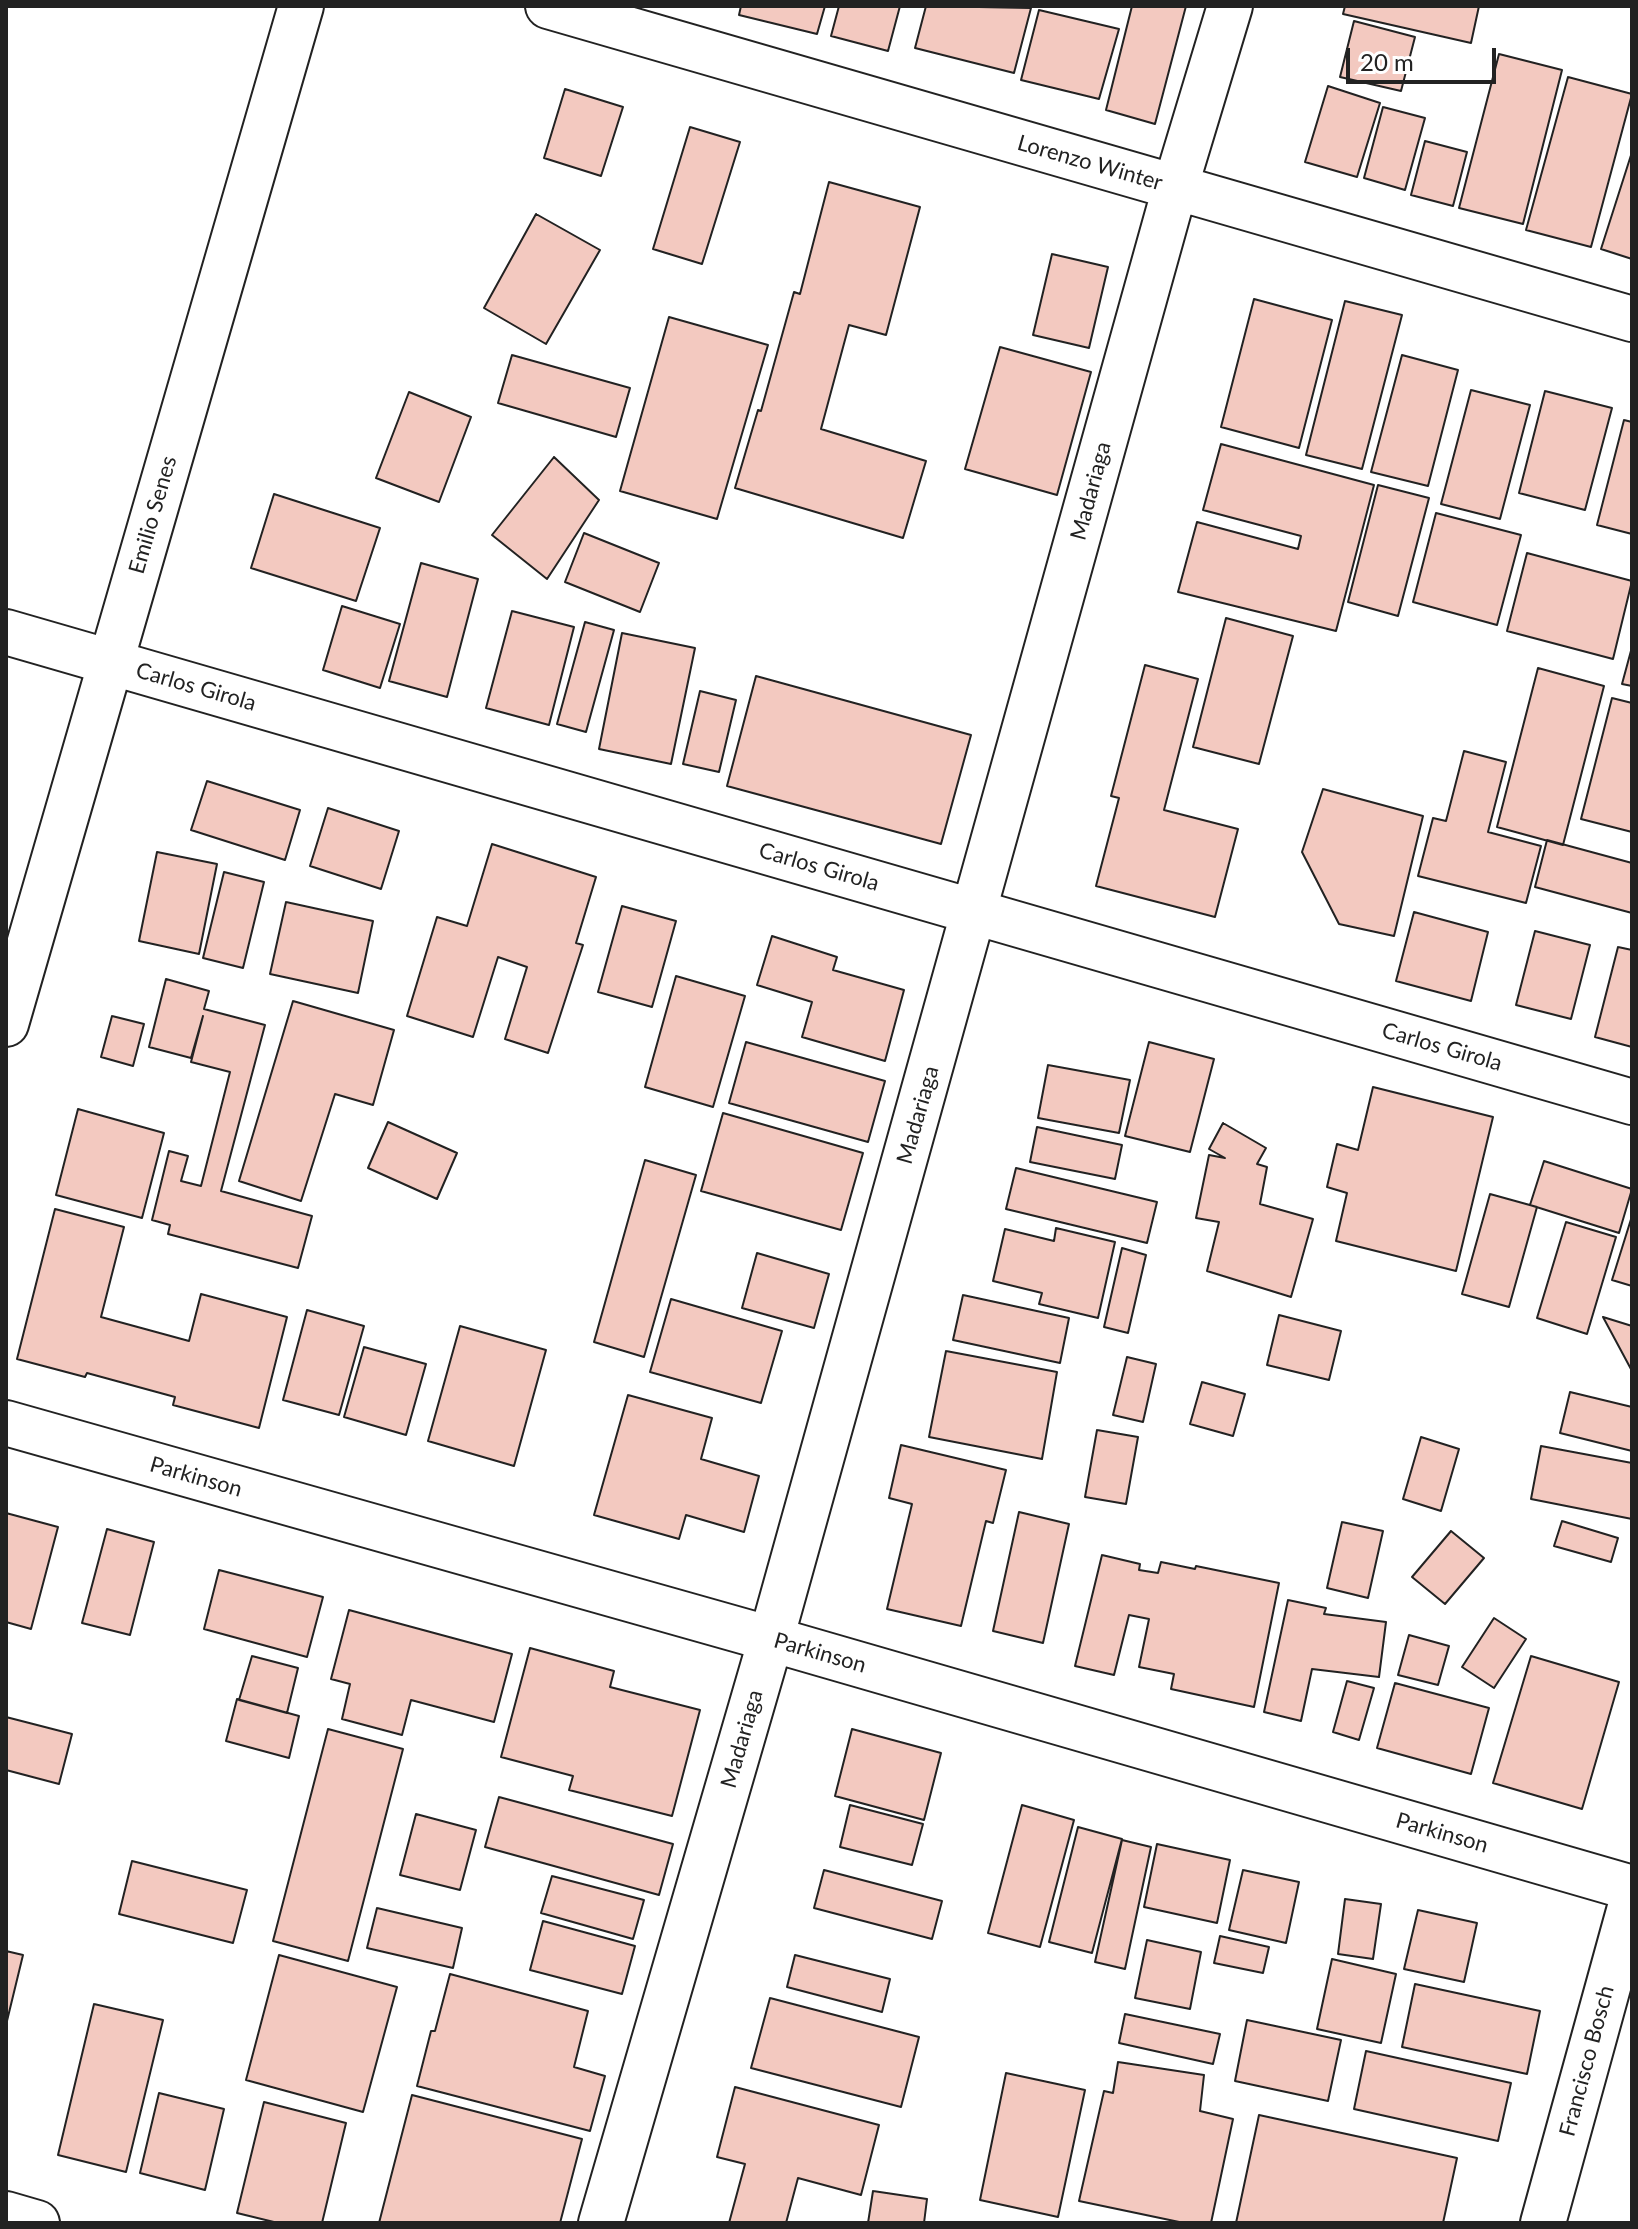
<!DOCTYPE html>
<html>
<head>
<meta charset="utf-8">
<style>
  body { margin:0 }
  #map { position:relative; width:1638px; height:2229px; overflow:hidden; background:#fff; font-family:Lato,sans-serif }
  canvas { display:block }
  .frame { position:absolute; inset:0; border:8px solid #222; pointer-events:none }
  .scale { position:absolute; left:1346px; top:48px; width:150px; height:36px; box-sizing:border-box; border:4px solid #222; border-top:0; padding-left:10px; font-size:24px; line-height:28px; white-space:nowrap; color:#222; -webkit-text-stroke:6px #fff; paint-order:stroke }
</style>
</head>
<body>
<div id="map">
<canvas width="1638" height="2229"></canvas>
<div class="frame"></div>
<div class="scale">20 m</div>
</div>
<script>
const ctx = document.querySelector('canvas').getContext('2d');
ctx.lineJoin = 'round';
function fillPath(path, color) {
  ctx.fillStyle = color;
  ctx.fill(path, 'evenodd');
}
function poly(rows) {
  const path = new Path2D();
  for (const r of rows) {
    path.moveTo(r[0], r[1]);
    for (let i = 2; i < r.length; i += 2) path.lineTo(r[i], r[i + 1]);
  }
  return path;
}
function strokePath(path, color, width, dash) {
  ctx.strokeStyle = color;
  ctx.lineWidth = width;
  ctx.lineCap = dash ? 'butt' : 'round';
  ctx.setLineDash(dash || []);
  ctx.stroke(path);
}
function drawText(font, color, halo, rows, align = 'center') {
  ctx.font = font + ' Lato,sans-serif';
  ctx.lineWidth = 6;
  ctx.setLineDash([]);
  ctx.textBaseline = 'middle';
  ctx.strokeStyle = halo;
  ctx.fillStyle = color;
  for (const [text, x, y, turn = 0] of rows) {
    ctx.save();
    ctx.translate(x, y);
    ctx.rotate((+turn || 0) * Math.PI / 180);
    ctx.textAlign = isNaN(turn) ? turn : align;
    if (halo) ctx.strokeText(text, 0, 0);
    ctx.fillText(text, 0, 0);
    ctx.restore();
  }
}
const building = poly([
  [741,6,825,6,817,34,739,15,741,6],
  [839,6,900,6,888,51,831,36,839,6],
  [926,6,1031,8,1014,73,915,48,926,6],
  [1132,6,1186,6,1155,124,1106,110,1132,6],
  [1345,6,1479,6,1471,43,1343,14,1345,6],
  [1039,10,1119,29,1099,99,1021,80,1039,10],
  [1354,21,1415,37,1401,91,1340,77,1354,21],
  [1499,54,1562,70,1523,224,1459,208,1499,54],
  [1568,77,1632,94,1591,247,1526,230,1568,77],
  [1328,86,1380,103,1357,177,1305,162,1328,86],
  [565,89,623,107,601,176,544,158,565,89],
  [1383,107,1425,118,1405,190,1364,178,1383,107],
  [690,127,740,142,702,264,653,249,690,127],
  [1425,141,1467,152,1453,206,1411,195,1425,141],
  [1632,152,1632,259,1601,249,1632,152],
  [829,182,920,207,886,335,849,325,821,429,926,461,903,538,735,488,758,410,761,411,794,292,800,294,829,182],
  [536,214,600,250,546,344,484,308,536,214],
  [1052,254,1108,267,1089,348,1033,335,1052,254],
  [1254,299,1332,320,1299,448,1221,427,1254,299],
  [1345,301,1402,315,1362,469,1306,455,1345,301],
  [669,317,768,345,717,519,620,491,669,317],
  [1000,347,1091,372,1057,495,965,469,1000,347],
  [512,355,630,388,616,437,498,403,512,355],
  [1402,355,1458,370,1428,486,1371,472,1402,355],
  [1471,390,1530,405,1500,519,1441,504,1471,390],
  [1545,391,1612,408,1585,510,1519,493,1545,391],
  [409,392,471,417,439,502,376,478,409,392],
  [1624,420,1632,422,1632,534,1597,525,1624,420],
  [1221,444,1374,485,1336,631,1178,592,1197,522,1298,549,1301,536,1203,510,1221,444],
  [554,457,599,500,547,579,492,535,554,457],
  [1378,485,1429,498,1398,616,1348,602,1378,485],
  [274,494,380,528,356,601,251,568,274,494],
  [1436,513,1521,535,1497,625,1413,602,1436,513],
  [584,533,659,563,640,612,565,582,584,533],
  [1527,553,1632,581,1613,659,1507,631,1527,553],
  [421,563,478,579,447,697,389,681,421,563],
  [342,606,400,624,380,688,323,670,342,606],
  [512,611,574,627,549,725,486,708,512,611],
  [1226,618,1293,636,1259,764,1193,747,1226,618],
  [585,622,614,630,586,732,557,724,585,622],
  [622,633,695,648,671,764,599,749,622,633],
  [1632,647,1632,686,1622,684,1632,647],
  [1145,665,1198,679,1164,810,1238,829,1215,917,1096,886,1119,798,1111,796,1145,665],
  [1538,668,1604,686,1563,845,1497,827,1538,668],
  [756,676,971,735,941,844,727,786,756,676],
  [700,691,736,700,719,772,683,764,700,691],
  [1612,698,1632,703,1632,832,1581,819,1612,698],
  [1464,751,1506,762,1488,832,1541,846,1526,903,1418,876,1433,818,1446,821,1464,751],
  [207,781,300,810,285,860,191,830,207,781],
  [1323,789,1423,816,1394,936,1339,924,1302,852,1323,789],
  [328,808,399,831,381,889,310,866,328,808],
  [1547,840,1632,863,1632,913,1535,887,1547,840],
  [492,844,596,877,576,943,583,945,548,1053,505,1039,527,967,498,957,473,1037,407,1016,437,917,467,926,492,844],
  [157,852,217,864,199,954,139,941,157,852],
  [224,872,264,882,243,968,203,958,224,872],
  [286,902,373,921,358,993,270,974,286,902],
  [622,906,676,921,652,1007,598,992,622,906],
  [1414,912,1488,932,1471,1001,1396,981,1414,912],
  [1535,931,1590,945,1571,1019,1516,1005,1535,931],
  [772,936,837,957,833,970,904,990,885,1061,802,1037,812,1002,757,985,772,936],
  [1618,947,1632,950,1632,1047,1595,1037,1618,947],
  [676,976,745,996,713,1107,645,1087,676,976],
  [166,979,209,991,204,1009,265,1025,221,1191,312,1216,298,1268,168,1234,170,1225,152,1220,169,1151,188,1156,181,1181,201,1186,230,1072,191,1062,203,1016,191,1058,149,1047,166,979],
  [293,1001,394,1030,373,1105,335,1094,301,1201,239,1181,293,1001],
  [112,1016,144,1024,133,1066,101,1057,112,1016],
  [746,1042,885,1081,868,1142,729,1103,746,1042],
  [1149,1042,1214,1059,1190,1152,1125,1136,1149,1042],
  [1048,1065,1130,1080,1119,1133,1038,1118,1048,1065],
  [1373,1087,1493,1117,1456,1271,1336,1241,1347,1193,1327,1187,1337,1144,1358,1150,1373,1087],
  [78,1109,164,1133,142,1218,56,1195,78,1109],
  [723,1113,863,1153,841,1230,701,1191,723,1113],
  [388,1122,457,1153,437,1199,368,1168,388,1122],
  [1223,1123,1266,1148,1257,1164,1267,1167,1260,1204,1313,1219,1291,1297,1207,1271,1219,1222,1196,1218,1209,1155,1225,1158,1209,1149,1223,1123],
  [1037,1127,1122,1145,1115,1179,1030,1162,1037,1127],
  [645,1160,696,1175,644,1357,594,1342,645,1160],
  [1544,1161,1632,1189,1619,1233,1530,1205,1544,1161],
  [1016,1168,1157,1202,1147,1243,1006,1209,1016,1168],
  [1490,1194,1537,1207,1509,1307,1462,1294,1490,1194],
  [55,1209,124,1227,101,1317,189,1341,201,1294,287,1317,259,1428,173,1405,175,1397,87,1373,85,1377,17,1359,55,1209],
  [1632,1216,1632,1286,1612,1280,1632,1216],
  [1566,1222,1616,1237,1587,1334,1537,1318,1566,1222],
  [1056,1228,1115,1242,1098,1318,1039,1304,1042,1293,993,1281,1005,1229,1054,1241,1056,1228],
  [1122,1248,1146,1255,1128,1333,1104,1327,1122,1248],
  [757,1253,829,1274,814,1328,742,1308,757,1253],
  [963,1295,1069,1318,1060,1363,953,1340,963,1295],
  [671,1299,782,1331,761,1403,650,1372,671,1299],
  [307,1310,364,1326,339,1415,283,1400,307,1310],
  [1279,1315,1341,1331,1329,1380,1267,1365,1279,1315],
  [1603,1317,1632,1326,1632,1371,1603,1317],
  [460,1326,546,1350,514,1466,428,1441,460,1326],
  [364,1347,426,1364,406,1435,344,1417,364,1347],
  [946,1351,1057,1372,1042,1459,929,1437,946,1351],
  [1127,1357,1156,1364,1143,1422,1113,1415,1127,1357],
  [1202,1382,1245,1394,1233,1436,1190,1424,1202,1382],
  [1570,1392,1632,1407,1632,1451,1560,1433,1570,1392],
  [628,1395,712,1418,701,1459,759,1476,744,1532,686,1515,679,1539,594,1515,628,1395],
  [1097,1430,1138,1437,1126,1504,1085,1497,1097,1430],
  [1421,1437,1459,1449,1441,1511,1403,1499,1421,1437],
  [901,1445,1006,1470,993,1523,986,1521,961,1626,887,1609,912,1504,889,1498,901,1445],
  [1541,1446,1632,1463,1632,1519,1531,1499,1541,1446],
  [1019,1512,1069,1524,1043,1643,993,1631,1019,1512],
  [6,1513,58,1527,31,1629,6,1622,6,1513],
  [1562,1521,1618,1538,1611,1562,1554,1546,1562,1521],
  [1342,1522,1383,1531,1368,1598,1327,1588,1342,1522],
  [107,1529,154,1542,130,1635,82,1623,107,1529],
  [1451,1531,1484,1558,1445,1604,1412,1577,1451,1531],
  [1102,1555,1140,1564,1139,1570,1158,1573,1161,1562,1195,1569,1196,1566,1279,1583,1254,1707,1171,1689,1174,1674,1139,1667,1149,1619,1129,1615,1114,1675,1075,1666,1102,1555],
  [219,1570,323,1597,307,1657,204,1629,219,1570],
  [1288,1600,1326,1608,1324,1614,1386,1622,1379,1677,1312,1669,1301,1721,1264,1712,1288,1600],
  [349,1610,512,1654,494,1722,411,1700,402,1735,342,1719,350,1684,331,1679,349,1610],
  [1494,1618,1526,1639,1494,1688,1462,1667,1494,1618],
  [1409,1635,1449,1646,1438,1685,1398,1675,1409,1635],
  [530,1648,614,1671,610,1687,700,1710,672,1816,569,1790,573,1776,501,1757,530,1648],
  [252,1656,298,1668,287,1713,239,1700,252,1656],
  [1531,1656,1619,1682,1582,1809,1493,1783,1531,1656],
  [1347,1681,1374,1688,1359,1740,1333,1732,1347,1681],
  [1395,1683,1489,1708,1471,1774,1377,1748,1395,1683],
  [237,1699,299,1716,289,1758,226,1741,237,1699],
  [6,1717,72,1734,59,1784,6,1770,6,1717],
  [328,1729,403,1749,348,1961,273,1941,328,1729],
  [852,1729,941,1753,924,1820,835,1796,852,1729],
  [499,1797,673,1844,659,1895,485,1847,499,1797],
  [850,1805,923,1824,912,1865,840,1847,850,1805],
  [1022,1805,1074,1820,1040,1947,988,1933,1022,1805],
  [416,1814,476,1830,460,1890,400,1875,416,1814],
  [1078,1827,1122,1839,1092,1953,1049,1942,1078,1827],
  [1122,1840,1151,1847,1125,1969,1095,1962,1122,1840],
  [1157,1844,1230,1860,1217,1923,1144,1907,1157,1844],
  [132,1861,247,1890,233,1943,119,1914,132,1861],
  [824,1870,942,1901,932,1939,814,1908,824,1870],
  [1243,1870,1299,1882,1286,1943,1229,1930,1243,1870],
  [552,1876,644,1900,633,1939,541,1913,552,1876],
  [1345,1899,1381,1904,1373,1959,1338,1954,1345,1899],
  [377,1908,462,1928,453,1968,367,1948,377,1908],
  [1418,1910,1477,1923,1464,1982,1404,1969,1418,1910],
  [543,1921,635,1946,622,1994,530,1970,543,1921],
  [1220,1936,1269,1947,1263,1973,1214,1963,1220,1936],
  [1147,1940,1201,1952,1190,2009,1135,1998,1147,1940],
  [6,1951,23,1955,6,2025,6,1951],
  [279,1955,397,1987,363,2112,246,2080,279,1955],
  [795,1955,890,1979,882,2012,787,1987,795,1955],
  [1332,1959,1396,1974,1381,2043,1317,2029,1332,1959],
  [450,1974,588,2011,574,2067,605,2076,590,2131,417,2086,431,2031,435,2031,450,1974],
  [1415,1984,1540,2011,1527,2074,1402,2047,1415,1984],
  [770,1998,919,2037,901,2107,751,2068,770,1998],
  [94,2004,163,2020,126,2172,58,2155,94,2004],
  [1125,2014,1220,2034,1213,2064,1119,2043,1125,2014],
  [1247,2020,1341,2040,1328,2101,1235,2081,1247,2020],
  [1366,2051,1511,2083,1498,2141,1354,2109,1366,2051],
  [1118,2062,1204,2075,1200,2111,1233,2119,1211,2223,1184,2223,1079,2201,1104,2091,1113,2093,1118,2062],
  [1006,2073,1085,2090,1058,2217,980,2200,1006,2073],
  [735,2087,879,2125,861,2195,798,2178,786,2223,729,2223,745,2164,717,2157,735,2087],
  [159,2093,224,2109,205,2190,140,2173,159,2093],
  [412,2095,582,2139,560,2223,379,2223,412,2095],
  [264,2102,346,2123,322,2223,278,2223,237,2213,264,2102],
  [1259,2115,1457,2158,1443,2223,1236,2223,1259,2115],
  [873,2191,927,2199,924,2223,868,2223,873,2191]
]);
const minor = poly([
  [548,6,1632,319],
  [6,632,1632,1102],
  [6,1024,301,6],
  [6,1423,771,1639,1632,1888],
  [601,2223,771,1639,1175,188,1230,6],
  [1543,2223,1632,1900]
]);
const major = poly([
  [6,2214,37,2223]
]);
const streetNames = [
  ["Lorenzo Winter",1090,163,16],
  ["Madariaga",1091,491,-75],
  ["Emilio Senes",153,515,-74],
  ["Carlos Girola",196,687,16],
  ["Carlos Girola",819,867,16],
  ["Carlos Girola",1442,1047,16],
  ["Madariaga",918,1115,-74],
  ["Parkinson",196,1477,16],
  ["Parkinson",820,1653,16],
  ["Madariaga",742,1739,-74],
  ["Parkinson",1442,1833,16],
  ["Francisco Bosch",1587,2061,-75]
];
fillPath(building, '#f3c9c0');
strokePath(building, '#222', 2);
strokePath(minor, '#222', 48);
strokePath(major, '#222', 48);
strokePath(minor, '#fff', 44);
strokePath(major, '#fff', 44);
drawText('22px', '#222', '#fff', streetNames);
</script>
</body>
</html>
